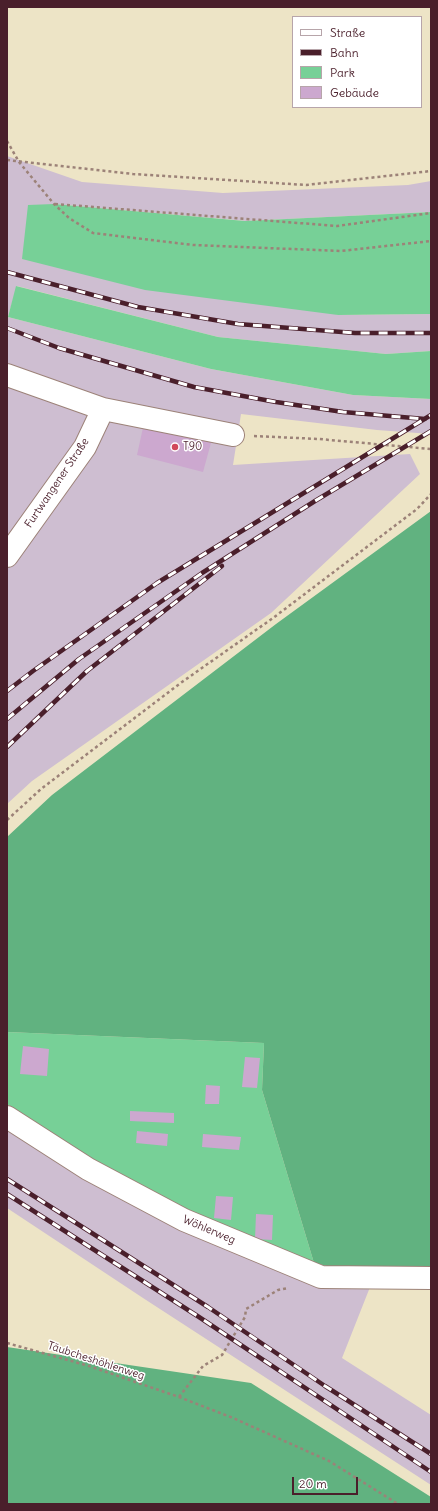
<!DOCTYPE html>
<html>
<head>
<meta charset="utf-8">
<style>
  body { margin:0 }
  #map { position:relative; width:438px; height:1511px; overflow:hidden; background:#ede4c6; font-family:Delius,sans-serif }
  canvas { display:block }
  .frame { position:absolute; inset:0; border:8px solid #4a1f2b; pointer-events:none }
  .legend { position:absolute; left:292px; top:16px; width:130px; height:92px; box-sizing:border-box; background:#fff; border:1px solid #b7a5aa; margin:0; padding:5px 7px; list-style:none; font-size:12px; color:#4a1f2b }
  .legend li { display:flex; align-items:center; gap:8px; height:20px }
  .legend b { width:20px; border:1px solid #b7a5aa }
  .scale { position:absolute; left:292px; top:1477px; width:66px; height:18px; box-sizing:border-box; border:2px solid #4a1f2b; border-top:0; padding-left:5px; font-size:12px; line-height:14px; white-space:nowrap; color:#4a1f2b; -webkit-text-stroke:3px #fff; paint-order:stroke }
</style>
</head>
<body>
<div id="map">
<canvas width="438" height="1511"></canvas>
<div class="frame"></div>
<ul class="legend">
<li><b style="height:5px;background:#fff"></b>Straße</li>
<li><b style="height:5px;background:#4a1f2b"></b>Bahn</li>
<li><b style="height:11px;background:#77d097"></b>Park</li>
<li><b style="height:11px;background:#cca8cf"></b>Gebäude</li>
</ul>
<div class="scale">20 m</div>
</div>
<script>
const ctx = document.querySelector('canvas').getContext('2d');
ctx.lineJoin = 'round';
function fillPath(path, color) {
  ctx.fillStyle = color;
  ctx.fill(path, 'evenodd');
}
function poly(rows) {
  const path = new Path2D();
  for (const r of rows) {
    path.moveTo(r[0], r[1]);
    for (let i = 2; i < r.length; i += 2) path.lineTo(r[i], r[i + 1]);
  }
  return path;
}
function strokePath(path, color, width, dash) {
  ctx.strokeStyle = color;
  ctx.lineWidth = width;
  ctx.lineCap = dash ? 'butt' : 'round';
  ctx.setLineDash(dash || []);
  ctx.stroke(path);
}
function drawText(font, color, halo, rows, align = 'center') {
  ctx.font = font + ' Delius,sans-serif';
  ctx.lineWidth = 3;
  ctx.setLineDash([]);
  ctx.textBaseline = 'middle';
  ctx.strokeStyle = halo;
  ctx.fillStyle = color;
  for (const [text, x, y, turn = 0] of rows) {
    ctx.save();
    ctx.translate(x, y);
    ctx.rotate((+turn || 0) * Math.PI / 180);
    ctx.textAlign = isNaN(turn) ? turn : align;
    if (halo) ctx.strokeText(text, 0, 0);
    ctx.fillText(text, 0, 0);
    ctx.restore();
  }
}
const industrial = poly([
  [7,156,82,182,223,193,408,185,431,181,431,212,246,221,54,204,338,315,431,314,431,351,386,354,218,337,17,286,8,317,211,369,353,395,431,399,431,434,377,430,241,414,233,465,410,454,420,474,271,613,32,781,7,804],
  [7,1104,119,1178,314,1263,374,1277,342,1358,431,1415,431,1485,143,1298,7,1208]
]);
const green = poly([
  [54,204,245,221,431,212,431,314,338,315,145,290,22,259,28,205],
  [16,286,218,337,386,354,431,351,431,399,353,395,211,369,8,317],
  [7,1032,264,1043,262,1090,314,1263,276,1253,119,1178,7,1104]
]);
const forest = poly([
  [431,511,431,1278,374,1277,314,1263,262,1090,264,1043,7,1032,7,837,52,795,276,624],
  [7,1347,251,1383,431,1497,431,1504,7,1504]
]);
const building = poly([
  [144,423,212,439,203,472,137,455],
  [23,1046,49,1049,47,1076,20,1074],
  [245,1057,260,1058,257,1088,242,1087],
  [206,1085,220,1086,219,1104,205,1104],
  [130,1111,174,1113,174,1123,130,1121],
  [137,1131,168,1134,167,1146,136,1143],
  [203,1134,241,1137,239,1150,202,1147],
  [216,1196,233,1197,231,1220,214,1218],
  [256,1214,273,1215,272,1240,255,1239]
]);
const path = poly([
  [7,141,19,162,54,204,69,218,93,233,193,245,341,251,431,241],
  [7,160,133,174,306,185,431,171],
  [55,204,337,226,431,213],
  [254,436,319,439,431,449],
  [7,820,41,789,182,682,273,618,417,509,431,494],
  [7,1343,89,1366,179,1397,233,1418,329,1461,398,1504],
  [179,1397,203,1366,222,1355,245,1317,246,1309,278,1290,288,1288]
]);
const minor = poly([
  [7,375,103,409,233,435],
  [7,556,85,447,103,409],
  [7,1117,88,1169,184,1220,321,1277,431,1278]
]);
const rail = poly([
  [7,272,138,307,238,324,355,333,431,333],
  [7,328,59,348,194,387,276,402,343,412,425,419],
  [7,691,33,671,157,583,431,415],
  [7,719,79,659,202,573,315,501,431,431],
  [7,747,87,671,222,566],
  [7,1179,208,1307,325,1386,431,1454],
  [7,1194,199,1317,431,1472]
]);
const markers = [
  [175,447,4,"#d1495b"]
];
const poiNames = [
  ["T90",183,447]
];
const streetNames = [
  ["Furtwangener Straße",57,483,-56],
  ["Wöhlerweg",209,1230,23],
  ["Täubcheshöhlenweg",96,1361,18]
];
fillPath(industrial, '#cebed1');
fillPath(green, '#77d097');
fillPath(forest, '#61b280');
fillPath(building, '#cca8cf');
strokePath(minor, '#9c8278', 24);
strokePath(path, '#9c8278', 2.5, [3, 3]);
strokePath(minor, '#fff', 22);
strokePath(rail, '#4a1f2b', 4.5);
strokePath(rail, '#fff', 3, [9]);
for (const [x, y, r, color] of markers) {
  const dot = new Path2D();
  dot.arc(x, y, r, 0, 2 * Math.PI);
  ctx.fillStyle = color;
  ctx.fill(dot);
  strokePath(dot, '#fff', 1.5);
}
drawText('11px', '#4a1f2b', '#fff', poiNames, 'left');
drawText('11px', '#4a1f2b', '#fff', streetNames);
</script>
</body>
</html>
